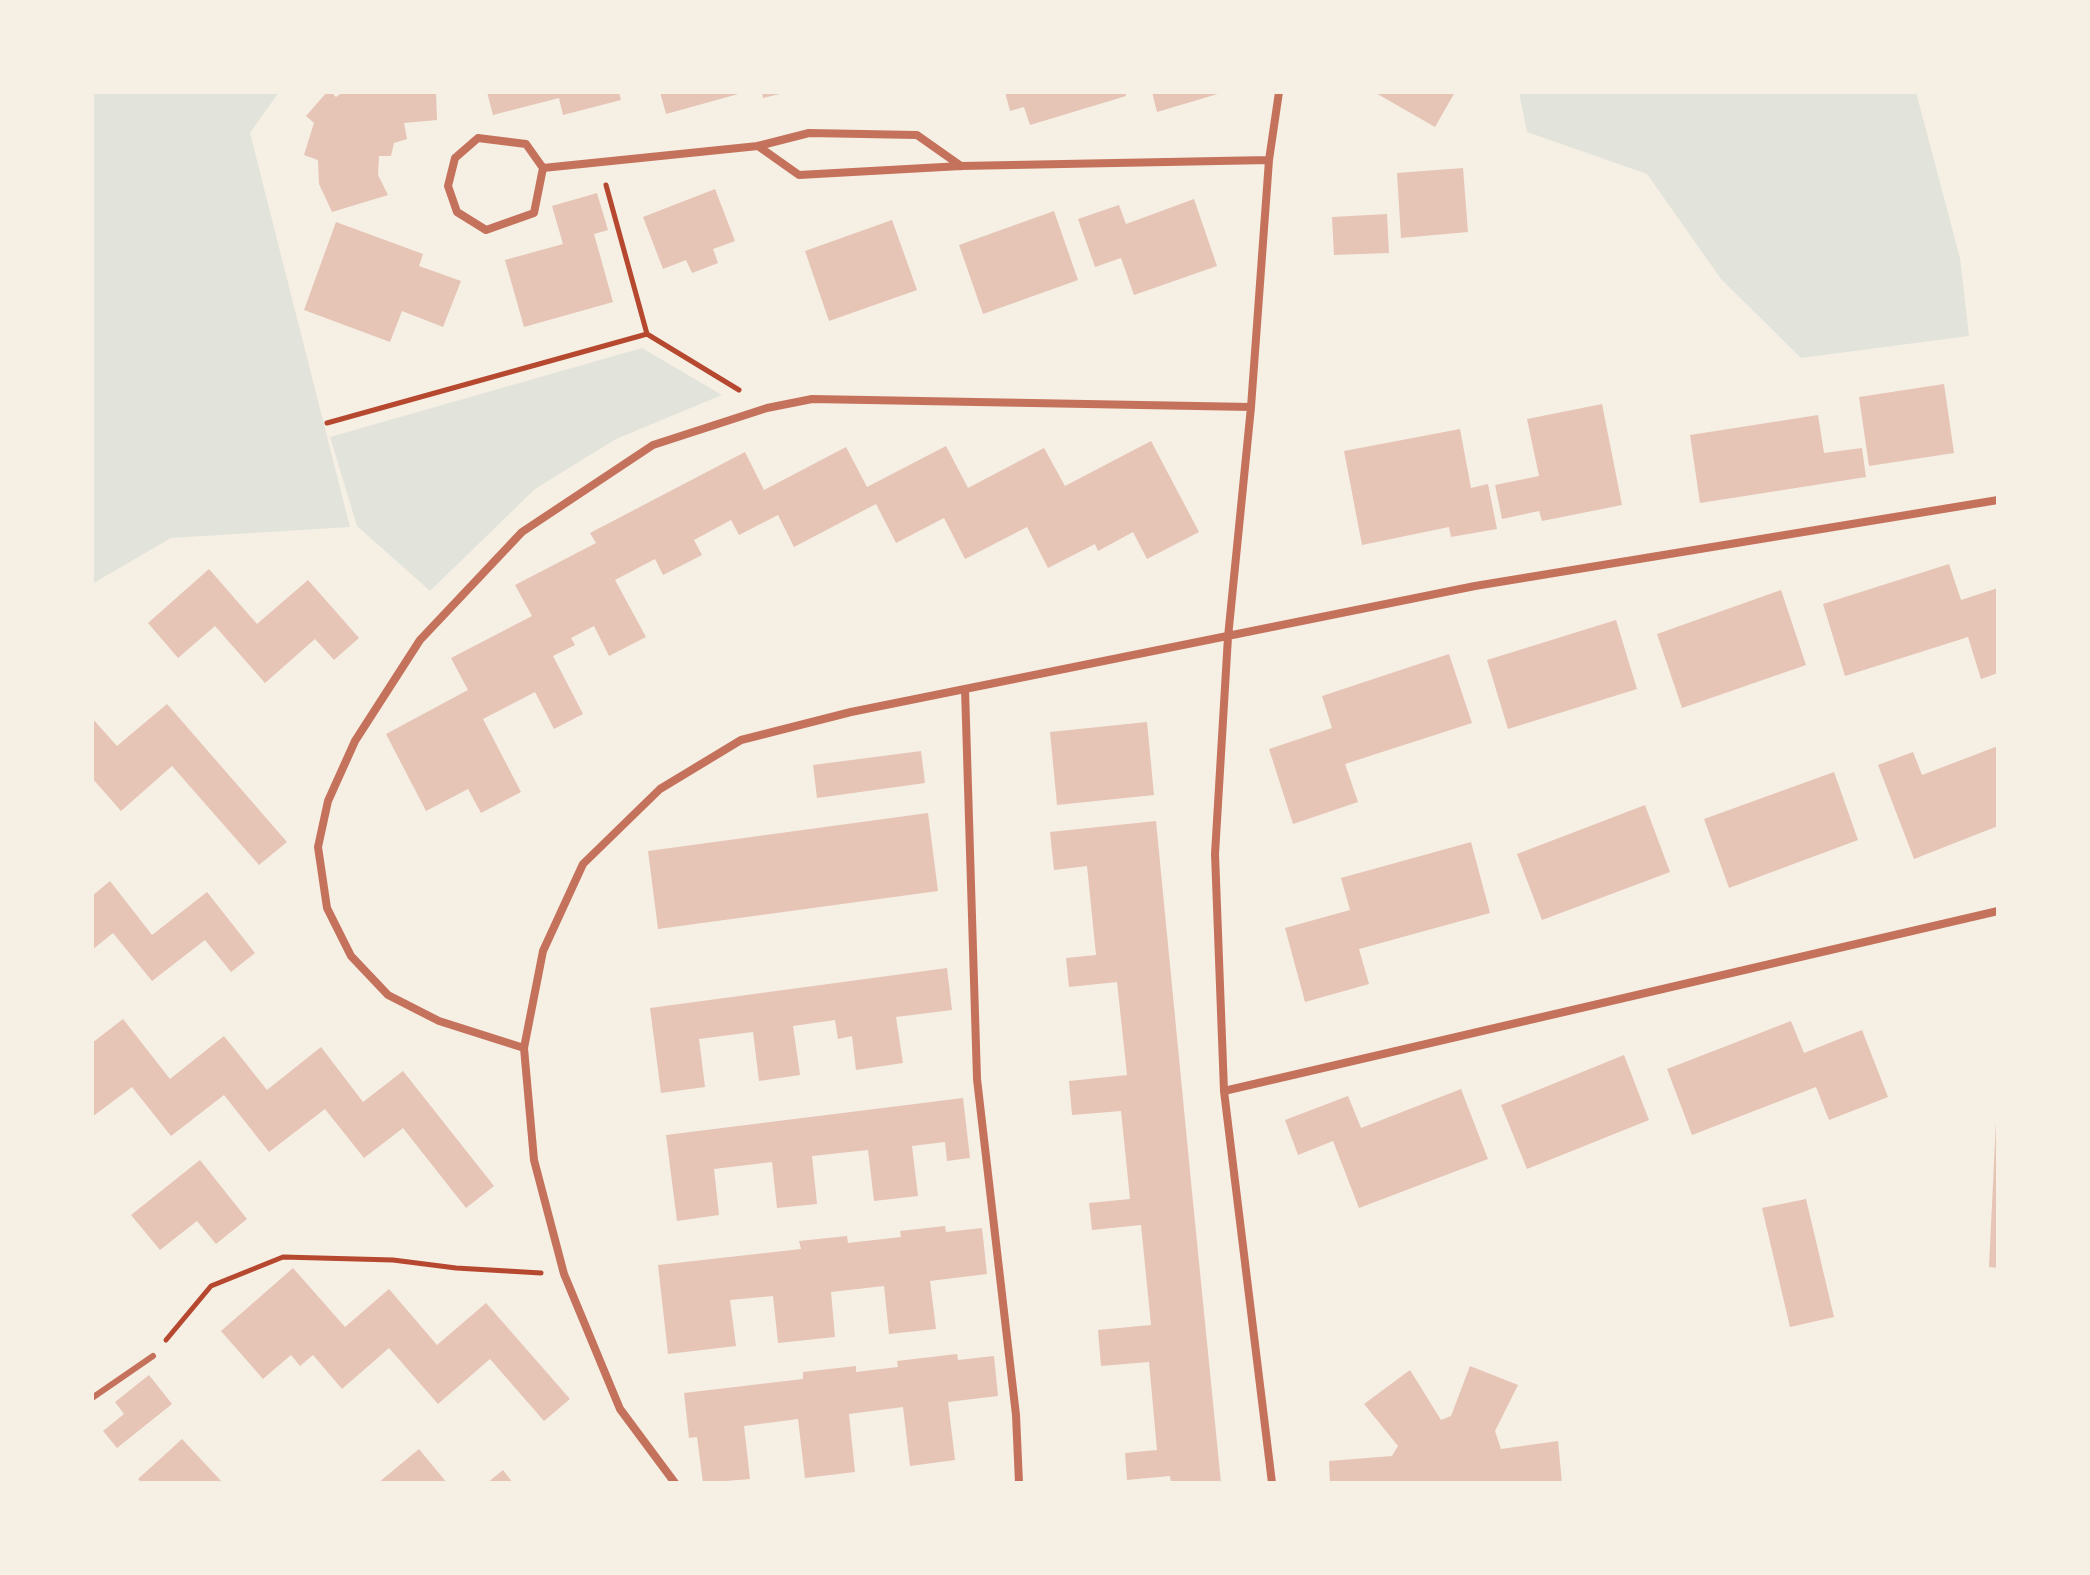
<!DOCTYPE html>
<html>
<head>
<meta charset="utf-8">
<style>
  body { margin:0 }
  #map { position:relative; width:2090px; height:1575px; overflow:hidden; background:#f6efe4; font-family:"Public Sans",sans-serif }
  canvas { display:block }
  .frame { position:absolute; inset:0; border:94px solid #f6efe4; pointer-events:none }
</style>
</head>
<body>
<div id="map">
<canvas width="2090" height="1575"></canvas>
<div class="frame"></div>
</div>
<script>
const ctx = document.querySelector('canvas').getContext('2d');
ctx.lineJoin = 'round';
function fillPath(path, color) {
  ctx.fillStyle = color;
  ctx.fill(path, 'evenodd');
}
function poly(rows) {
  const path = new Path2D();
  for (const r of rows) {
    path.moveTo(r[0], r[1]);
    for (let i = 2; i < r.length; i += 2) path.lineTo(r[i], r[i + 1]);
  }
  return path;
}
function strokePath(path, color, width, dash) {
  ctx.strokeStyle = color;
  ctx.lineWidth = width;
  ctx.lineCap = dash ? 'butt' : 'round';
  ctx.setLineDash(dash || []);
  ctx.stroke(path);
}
const green = poly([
  [92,92,279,92,250,133,350,527,171,538,92,584],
  [1519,92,1916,92,1960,258,1969,336,1801,358,1721,279,1647,174,1527,132],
  [642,348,722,395,616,439,535,489,430,591,357,526,330,437]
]);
const building = poly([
  [327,92,331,92,336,97,343,92,436,92,437,120,404,123,407,139,394,143,391,156,379,156,378,175,388,195,332,212,319,184,318,160,304,155,314,123,306,116],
  [487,92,619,92,621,100,563,115,559,98,493,115],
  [660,92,742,92,742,93,666,114],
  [762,92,784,92,784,93,763,98],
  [1005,92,1125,92,1126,96,1030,125,1024,107,1010,111],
  [1152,92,1221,92,1221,93,1157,112],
  [1374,92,1455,92,1435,127],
  [1463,168,1468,232,1401,238,1397,173],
  [715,189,735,241,713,249,718,263,692,273,686,260,663,269,643,217],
  [597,193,608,230,594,234,613,302,524,327,505,260,563,244,552,206],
  [1194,199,1217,266,1134,295,1121,258,1095,267,1078,219,1119,205,1126,224],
  [1054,211,1078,280,983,314,959,245],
  [1387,214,1389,253,1334,255,1332,217],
  [892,220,917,290,829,321,805,251],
  [336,222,423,254,419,266,461,281,443,327,402,311,390,342,304,310],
  [1944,384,1954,453,1869,466,1859,397],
  [1602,404,1622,505,1542,521,1539,511,1502,519,1495,485,1539,476,1527,419],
  [1818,415,1824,453,1862,448,1866,477,1700,503,1690,435],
  [1460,429,1471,488,1488,484,1497,529,1451,537,1449,527,1362,545,1344,451],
  [1151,441,1199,532,1147,559,1133,532,1098,551,1095,544,1048,568,1027,527,965,559,944,518,896,543,876,504,794,547,778,515,739,535,731,520,694,540,702,555,663,575,655,559,615,580,646,637,609,656,594,626,571,638,575,645,553,656,583,714,554,729,535,692,483,719,521,792,481,813,468,789,426,811,386,734,468,690,451,658,532,616,515,585,596,543,590,533,745,452,764,490,846,447,867,487,946,446,968,488,1044,448,1065,486],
  [1949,564,1961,600,1998,588,1998,673,1981,679,1968,637,1845,676,1823,604],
  [209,569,257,624,308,580,359,638,334,660,315,639,265,683,215,626,178,658,148,623],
  [1781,590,1806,665,1682,708,1657,634],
  [1616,620,1637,689,1508,729,1487,660],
  [1449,654,1472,723,1345,764,1358,802,1293,824,1269,749,1332,728,1322,696],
  [167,704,287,842,259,865,172,766,121,811,92,778,92,718,117,746],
  [1147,722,1154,795,1057,805,1050,732],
  [1998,746,1998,826,1914,859,1878,765,1913,752,1922,775],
  [921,751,925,783,817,798,813,765],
  [1834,772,1858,840,1729,888,1704,819],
  [1645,805,1670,872,1542,920,1517,854],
  [928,813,938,891,658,929,648,851],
  [1156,821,1192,1192,1221,1483,1171,1483,1170,1476,1127,1480,1125,1453,1157,1450,1149,1362,1101,1366,1098,1330,1151,1325,1141,1225,1092,1230,1089,1203,1130,1199,1121,1111,1072,1115,1069,1081,1127,1075,1117,982,1069,987,1066,958,1096,955,1087,866,1054,870,1050,832],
  [1471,842,1490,913,1359,949,1369,984,1305,1002,1285,928,1350,910,1341,878],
  [110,881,152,935,207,892,255,953,231,972,205,940,152,981,113,933,92,950,92,896],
  [947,968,952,1010,896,1017,903,1063,856,1070,852,1036,838,1039,835,1020,793,1026,800,1075,759,1081,753,1032,699,1039,705,1087,661,1093,650,1008],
  [123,1019,170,1079,224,1036,267,1090,321,1047,363,1102,403,1071,494,1186,466,1208,403,1128,364,1158,325,1109,269,1152,224,1095,171,1136,132,1087,92,1117,92,1043],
  [1791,1021,1804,1053,1862,1030,1888,1097,1829,1120,1816,1087,1692,1135,1667,1069],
  [1624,1055,1649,1120,1527,1169,1501,1105],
  [1461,1089,1488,1159,1359,1208,1333,1141,1298,1155,1285,1120,1348,1096,1361,1128],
  [963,1098,970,1158,947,1161,945,1142,912,1146,918,1196,874,1201,868,1150,812,1156,817,1204,777,1208,772,1162,714,1169,719,1215,677,1221,666,1135],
  [1996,1121,1998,1121,1998,1268,1989,1267],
  [200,1160,247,1219,216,1244,197,1221,160,1250,131,1215],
  [1806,1199,1834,1317,1790,1327,1762,1208],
  [945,1226,946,1232,982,1228,987,1274,930,1281,936,1329,889,1334,884,1286,831,1292,835,1337,778,1343,773,1296,730,1300,736,1346,668,1354,658,1265,801,1249,799,1241,847,1236,848,1243,901,1237,900,1231],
  [293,1268,345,1327,389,1289,437,1345,486,1303,570,1399,544,1421,490,1359,438,1404,389,1348,342,1389,313,1355,300,1366,291,1355,263,1379,221,1331],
  [957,1354,958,1360,994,1356,998,1396,948,1402,955,1460,910,1466,903,1407,849,1414,855,1472,805,1478,798,1419,744,1426,750,1479,703,1483,697,1437,689,1438,684,1393,803,1379,803,1372,856,1366,856,1372,898,1367,897,1361],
  [1470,1366,1518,1385,1495,1431,1501,1449,1558,1441,1562,1483,1330,1483,1329,1461,1392,1456,1398,1446,1364,1404,1410,1370,1441,1420,1451,1416],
  [149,1375,172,1404,117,1448,103,1431,124,1414,115,1402],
  [182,1439,223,1483,142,1483,138,1479],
  [419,1449,447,1483,378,1483],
  [503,1470,513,1483,487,1483]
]);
const path = poly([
  [606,185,647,334,739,390],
  [327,423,647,334],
  [166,1340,211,1286,283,1257,393,1260,456,1268,541,1273]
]);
const service = poly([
  [92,1398,153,1356]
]);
const minor = poly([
  [758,146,799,175,961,166,1269,160],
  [543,168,534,213,486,230,457,212,448,186,455,158,478,138,526,144,543,168,758,146,809,133,917,135,961,166],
  [965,689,977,1079,1016,1415,1019,1483],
  [524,1048,439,1021,388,995,351,956,327,908,318,847,328,801,355,741,420,640,522,532,653,445,767,408,812,399,1251,407],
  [1224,1091,1998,911],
  [675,1483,620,1409,564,1274,534,1160,524,1048,543,951,583,864,660,789,741,740,851,712,1475,586,1998,500],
  [1272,1483,1224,1091,1215,854,1228,637,1251,407,1269,160,1279,92]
]);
fillPath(green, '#e2e4dc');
fillPath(building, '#e6c5b7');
strokePath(path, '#b5482f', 5);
strokePath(service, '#c5725c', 6);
strokePath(minor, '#c5725c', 8);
</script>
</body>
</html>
